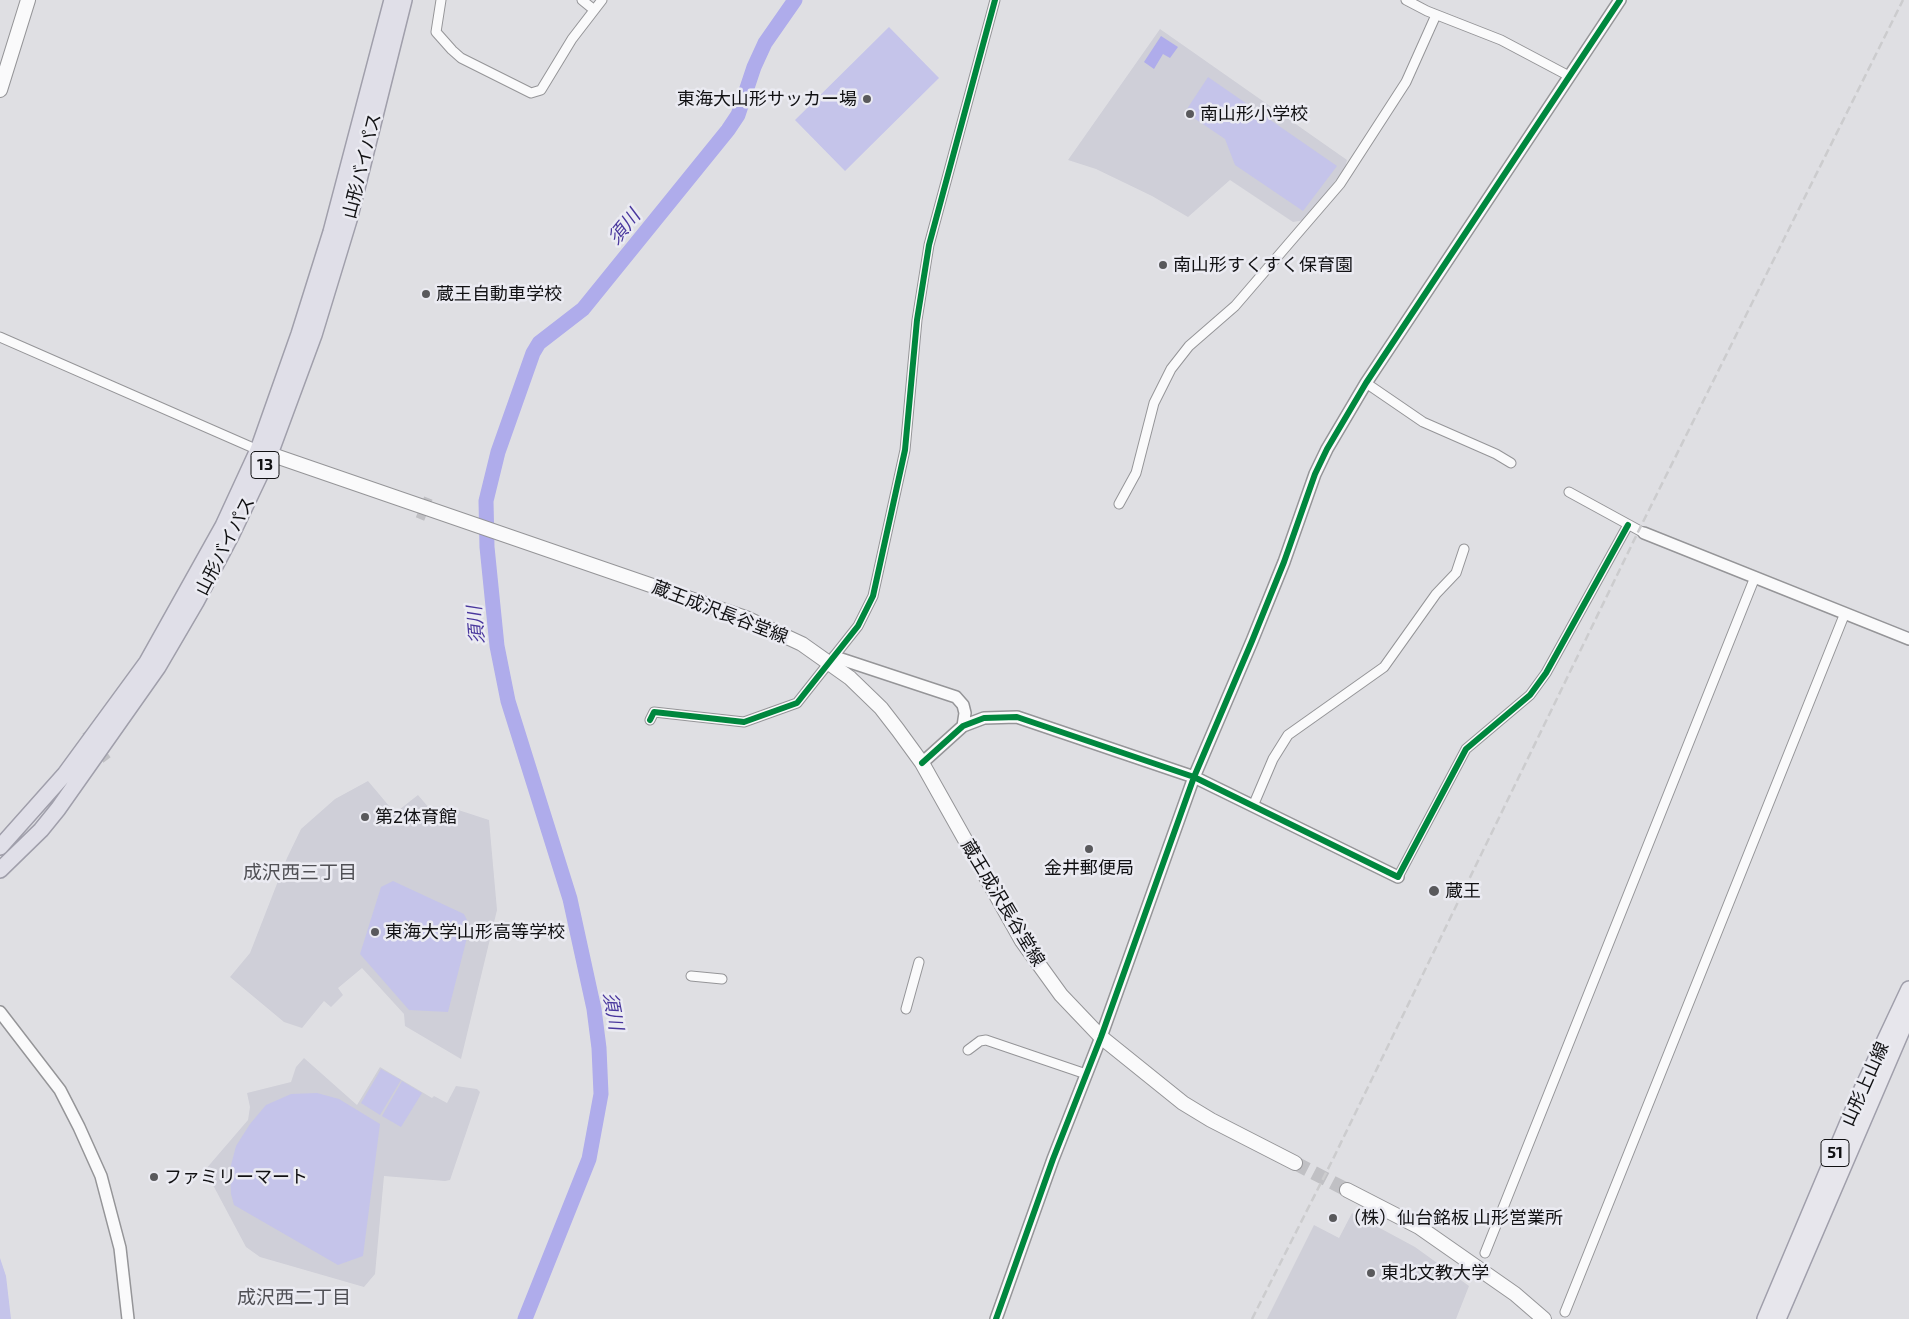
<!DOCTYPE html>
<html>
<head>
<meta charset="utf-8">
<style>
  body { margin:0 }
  canvas { display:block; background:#dfdfe3 }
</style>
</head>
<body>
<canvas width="1909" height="1319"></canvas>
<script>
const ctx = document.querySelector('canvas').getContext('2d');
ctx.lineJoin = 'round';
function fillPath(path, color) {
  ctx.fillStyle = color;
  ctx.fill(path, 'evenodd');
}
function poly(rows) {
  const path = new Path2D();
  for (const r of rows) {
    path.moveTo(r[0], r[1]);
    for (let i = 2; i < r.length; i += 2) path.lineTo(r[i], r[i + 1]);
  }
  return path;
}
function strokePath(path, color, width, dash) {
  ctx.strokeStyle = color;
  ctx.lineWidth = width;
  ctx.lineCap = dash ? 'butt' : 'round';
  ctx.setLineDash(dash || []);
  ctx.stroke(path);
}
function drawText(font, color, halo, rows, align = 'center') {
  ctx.font = font + ' "Exo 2","Noto Sans JP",sans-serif';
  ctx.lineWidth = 5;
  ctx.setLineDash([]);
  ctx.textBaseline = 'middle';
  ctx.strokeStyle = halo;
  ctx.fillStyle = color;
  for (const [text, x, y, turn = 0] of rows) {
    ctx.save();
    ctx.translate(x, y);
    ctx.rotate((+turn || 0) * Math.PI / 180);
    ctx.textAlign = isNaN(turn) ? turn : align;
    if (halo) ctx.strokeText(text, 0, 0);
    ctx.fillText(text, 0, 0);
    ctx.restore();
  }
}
const built = poly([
  [1160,29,1347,160,1345,168,1305,220,1293,222,1230,180,1188,217,1152,196,1096,169,1068,160],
  [368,781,395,813,418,795,435,815,446,806,489,820,497,910,461,1059,405,1026,404,1014,362,968,338,988,343,995,331,1007,324,1001,302,1028,284,1022,230,977,250,953,287,858,301,829,335,799],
  [304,1058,357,1105,380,1067,432,1098,434,1096,447,1103,456,1086,477,1089,480,1092,450,1180,445,1181,384,1176,375,1274,364,1287,260,1257,246,1247,205,1170,248,1120,250,1107,247,1093,291,1082,296,1067],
  [1352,1213,1415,1247,1469,1286,1456,1319,1267,1319,1314,1225,1339,1238]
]);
const green = poly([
  [889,27,939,78,845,171,795,120],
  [1208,77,1337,166,1303,211,1235,165,1225,139,1185,112],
  [393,881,464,914,470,926,448,1012,409,1010,360,954,381,887],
  [381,1069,401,1080,380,1115,361,1103],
  [402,1081,422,1093,401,1127,382,1116],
  [317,1093,339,1099,380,1124,363,1256,338,1265,234,1205,231,1194,230,1169,236,1146,250,1124,266,1105,291,1094],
  [0,1258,6,1276,11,1319,0,1319]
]);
const water = poly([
  [1161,36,1178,47,1170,58,1163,54,1154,69,1144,62]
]);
const river = poly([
  [525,1319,589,1159,601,1094,599,1048,594,1009,570,899,508,701,497,646,487,547,486,501,498,452,533,353,539,343,583,309,728,130,738,115,754,67,765,43,795,0]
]);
const minorTunnel = poly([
  [420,519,430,494],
  [86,731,107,760]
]);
const secondaryTunnel = poly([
  [1295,1163,1347,1190]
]);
const minor = poly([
  [441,0,436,32,452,50,461,58,531,93,541,90,572,39,602,0],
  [582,0,593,9],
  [1406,0,1427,11,1501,40,1569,76],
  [0,337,258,450],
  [1366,383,1423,422,1496,454,1511,463],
  [1569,492,1644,533],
  [1119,504,1136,473,1154,403,1171,369,1189,346,1235,306,1340,184,1406,82,1436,15],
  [650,720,654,712,744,722,797,703,858,626,873,596,905,450,917,320,929,245,995,0],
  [1253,806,1273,759,1288,735,1384,667,1436,594,1456,573,1464,549],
  [1398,877,1466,749,1530,695,1546,673,1628,525],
  [691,976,722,979],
  [906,1009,919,962],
  [968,1050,980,1041,986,1040,1086,1074],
  [1485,1253,1755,577],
  [1565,1312,1845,613]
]);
const tertiary = poly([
  [1644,533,1909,639],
  [835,657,956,697,963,705,965,713,963,726],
  [922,763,963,726,984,718,1017,717,1194,777,1398,877],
  [0,1012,60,1090,79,1127,101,1176,120,1248,128,1319],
  [996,1319,1053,1159,1101,1037,1194,777,1252,641,1284,562,1315,474,1327,449,1366,383,1620,0]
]);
const secondary = poly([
  [0,90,28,0],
  [261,451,746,618,802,644,850,678,881,708,898,730,922,763,1022,941,1061,995,1101,1037,1183,1103,1211,1120,1295,1163],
  [1347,1190,1419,1227,1515,1294,1544,1319]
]);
const primary = poly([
  [1765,1319,1862,1089,1909,989],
  [1778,1319,1909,1014]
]);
const trunk = poly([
  [0,847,65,774,147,662,223,526,258,450,299,334,331,232,392,0],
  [0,870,41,830,58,809,158,667,196,602,232,534,270,454,314,335,349,220,404,0]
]);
const rail = poly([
  [1252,1319,1333,1159,1639,530,1903,0]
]);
const cycleway = poly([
  [650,720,654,712,744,722,797,703,858,626,873,596,905,450,917,320,929,245,995,0],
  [922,763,963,726,984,718,1017,717,1194,777,1398,877,1466,749,1530,695,1546,673,1628,525],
  [996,1319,1053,1159,1101,1037,1194,777,1252,641,1284,562,1315,474,1327,449,1366,383,1620,0]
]);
const markers = [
  [867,99,5,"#59595c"],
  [1190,114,5,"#59595c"],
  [1163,265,5,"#59595c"],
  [426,294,5,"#59595c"],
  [365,817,5,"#59595c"],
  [1089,849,5,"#59595c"],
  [1434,891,6,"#59595c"],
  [375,932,5,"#59595c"],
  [154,1177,5,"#59595c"],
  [1333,1218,5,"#59595c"],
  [1371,1273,5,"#59595c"]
];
const shields = [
  [265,465,28],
  [1835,1153,28]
];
const shieldNames = [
  ["13",265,465],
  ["51",1835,1153]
];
const poiNames = [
  ["東海大山形サッカー場",857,99,"right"],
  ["南山形小学校",1200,114],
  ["南山形すくすく保育園",1173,265],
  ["蔵王自動車学校",436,294],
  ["第2体育館",375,817],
  ["金井郵便局",1089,868,"center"],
  ["蔵王",1445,891],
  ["東海大学山形高等学校",385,932],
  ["ファミリーマート",164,1177],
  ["（株）仙台銘板 山形営業所",1343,1218],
  ["東北文教大学",1381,1273]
];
const streetNames = [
  ["山形バイパス",362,166,-76],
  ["山形バイパス",225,546,-63],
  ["蔵王成沢長谷堂線",720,612,21],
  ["蔵王成沢長谷堂線",1003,903,59],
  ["山形上山線",1865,1084,-66]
];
const waterNames = [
  ["須川",624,227,-51],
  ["須川",476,625,-95],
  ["須川",613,1011,79]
];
const neighbourhoodNames = [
  ["成沢西三丁目",300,873],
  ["成沢西二丁目",294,1298]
];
fillPath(built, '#cfcfd8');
fillPath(green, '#c5c4ea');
fillPath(water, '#afaceb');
strokePath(river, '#afaceb', 15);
strokePath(minorTunnel, '#c0c0c4', 9, [9, 4.5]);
strokePath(secondaryTunnel, '#c0c0c4', 14, [14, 7]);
strokePath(minor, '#959598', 11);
strokePath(tertiary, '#959598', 14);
strokePath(secondary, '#959598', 16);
strokePath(primary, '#a09fab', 18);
strokePath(trunk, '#a09fab', 18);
strokePath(minor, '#fafafb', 9);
strokePath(tertiary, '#fafafb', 11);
strokePath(secondary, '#fafafb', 14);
strokePath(primary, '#e7e6ec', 15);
strokePath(trunk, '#e0dfe8', 15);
strokePath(rail, '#ccccce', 2.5, [8, 4]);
strokePath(cycleway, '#00873e', 6);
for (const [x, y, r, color] of markers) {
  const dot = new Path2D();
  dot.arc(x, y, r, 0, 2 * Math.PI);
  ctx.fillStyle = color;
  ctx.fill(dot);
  strokePath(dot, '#ebebf2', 2);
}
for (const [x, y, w] of shields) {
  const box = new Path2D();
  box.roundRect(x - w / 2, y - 13.5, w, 27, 4);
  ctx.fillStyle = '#ebebf2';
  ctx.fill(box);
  strokePath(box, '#111113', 1);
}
drawText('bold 16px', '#111113', null, shieldNames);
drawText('18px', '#111113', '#ebebf2', poiNames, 'left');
drawText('18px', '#111113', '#ebebf2', streetNames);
drawText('italic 19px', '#49379d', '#ebebf2', waterNames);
drawText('19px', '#505055', '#ebebf2', neighbourhoodNames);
</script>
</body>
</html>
